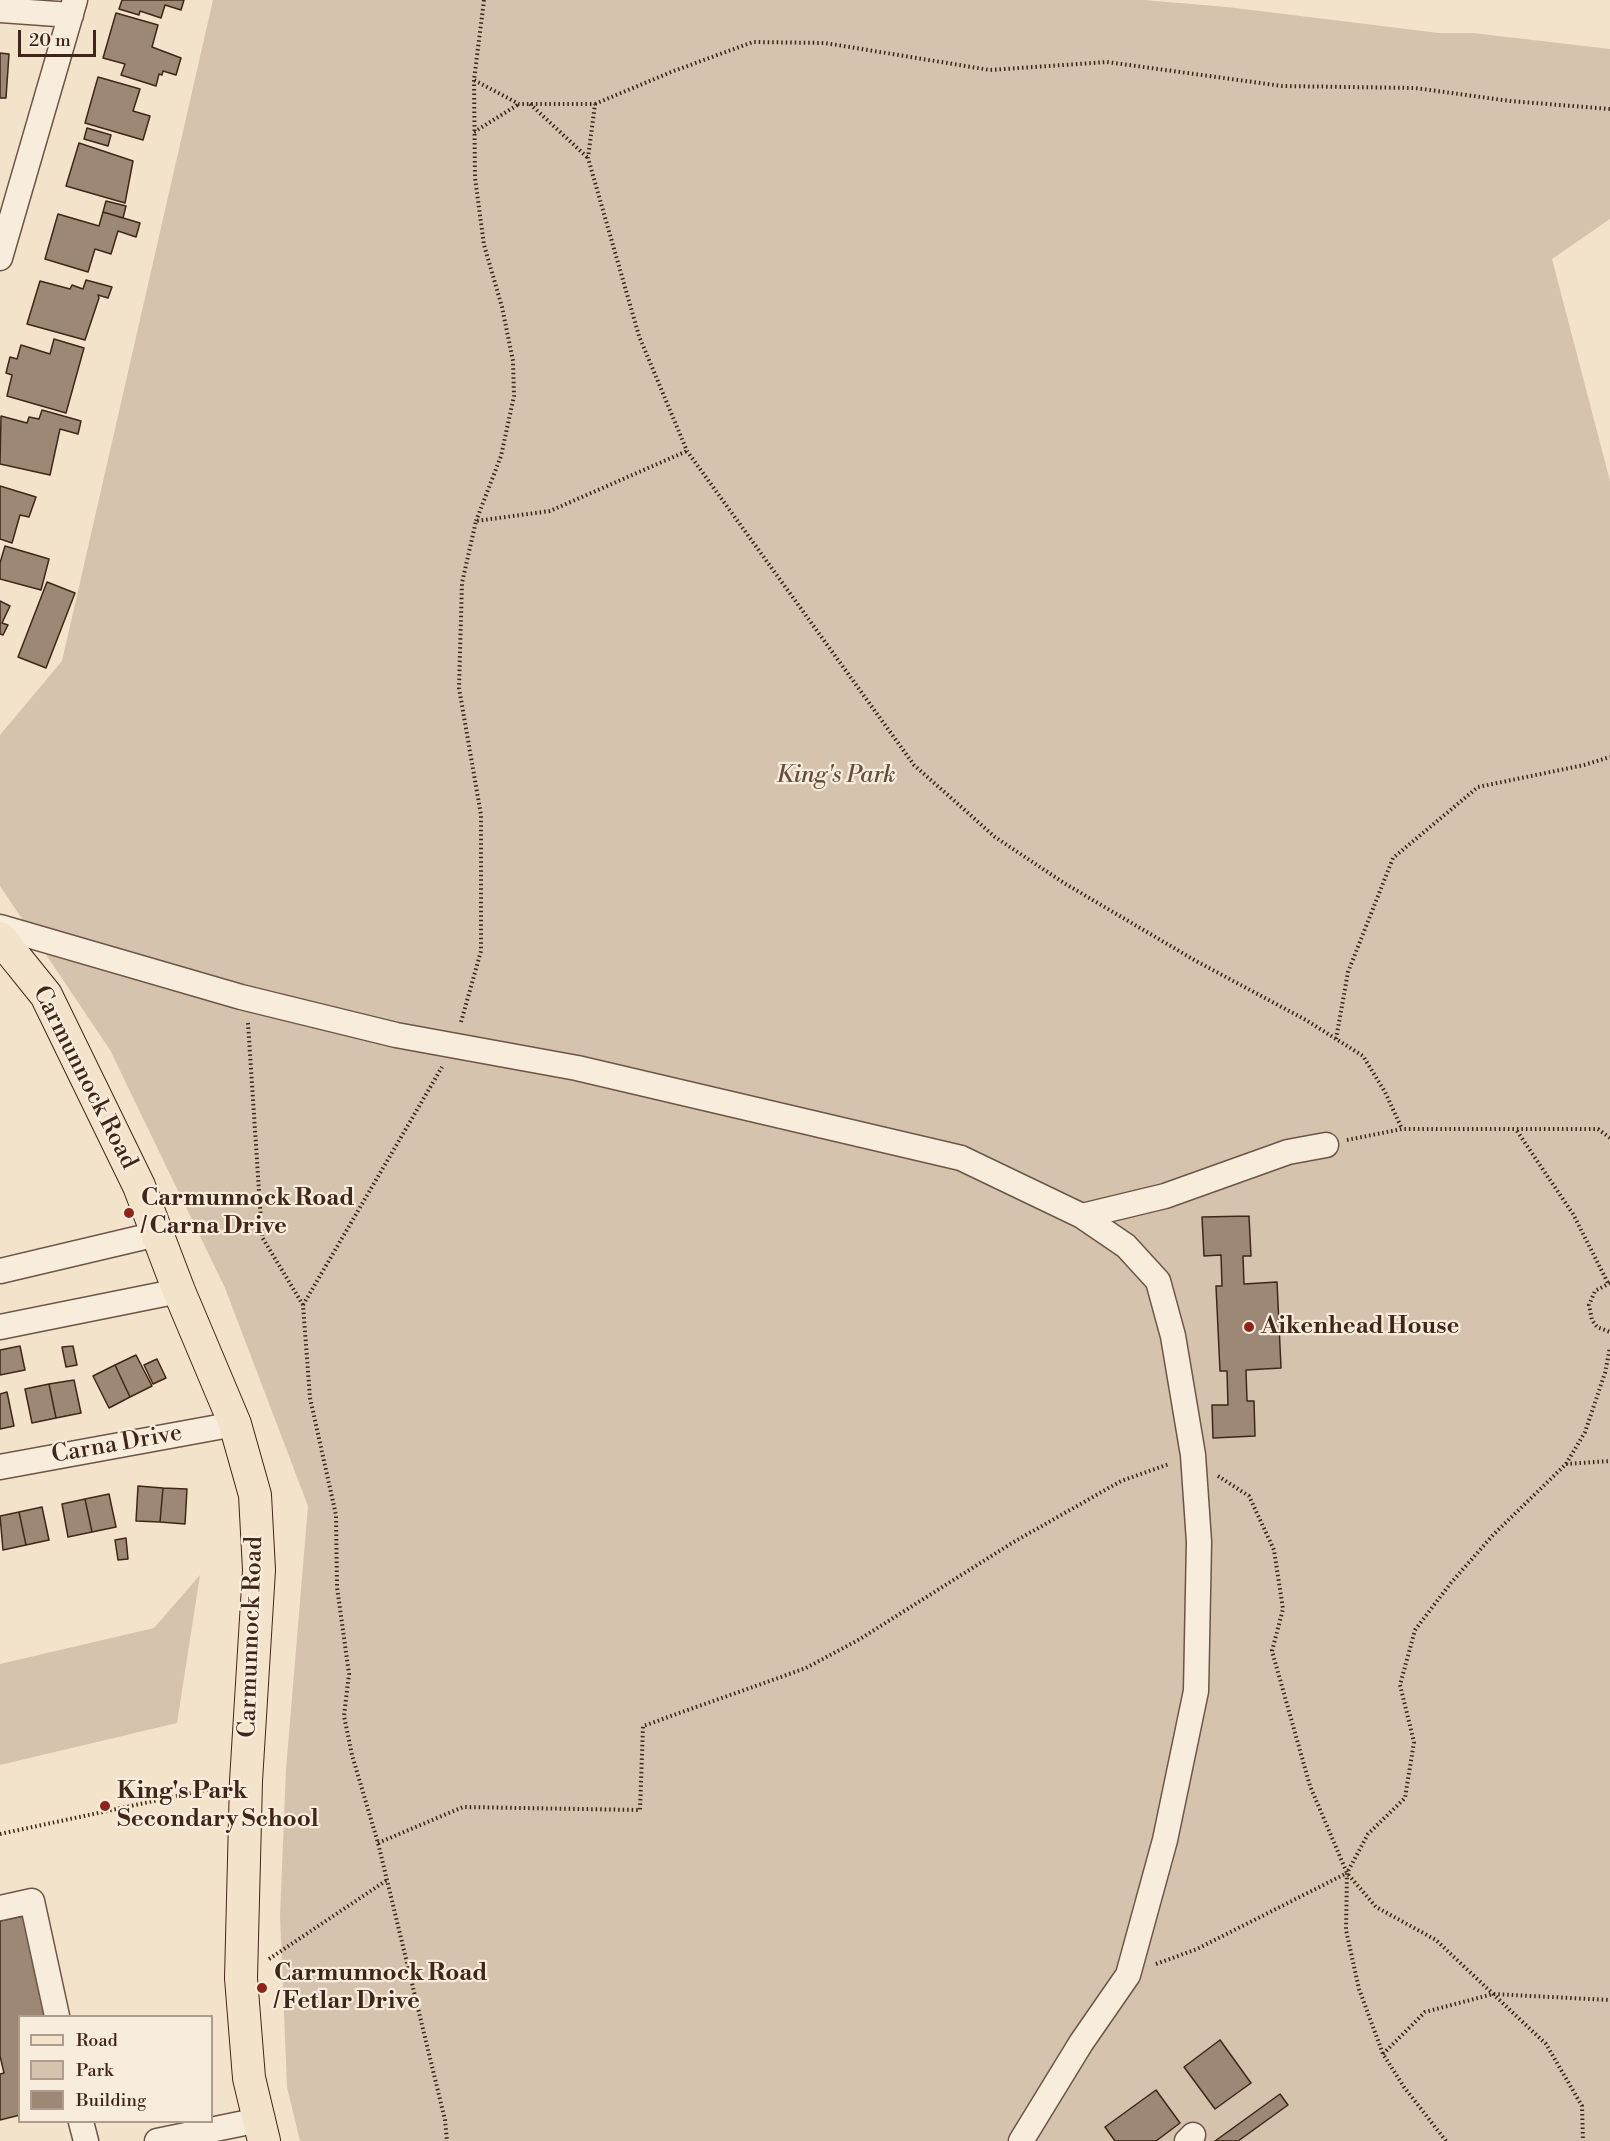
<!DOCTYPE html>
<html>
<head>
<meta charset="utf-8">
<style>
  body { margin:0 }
  #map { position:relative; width:1610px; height:2141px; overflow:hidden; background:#f4e3cb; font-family:"Libre Bodoni",serif }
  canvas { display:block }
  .legend { position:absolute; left:18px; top:2015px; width:195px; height:108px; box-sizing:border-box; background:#f8eddd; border:2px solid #ae9d8f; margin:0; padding:8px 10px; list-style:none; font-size:18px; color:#3f2619 }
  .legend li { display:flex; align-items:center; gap:12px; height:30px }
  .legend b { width:30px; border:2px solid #ae9d8f }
  .scale { position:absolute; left:18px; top:30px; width:78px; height:27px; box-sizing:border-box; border:3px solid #3f2619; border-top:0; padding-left:8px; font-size:18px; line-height:21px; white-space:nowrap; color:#3f2619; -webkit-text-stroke:4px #f8eddd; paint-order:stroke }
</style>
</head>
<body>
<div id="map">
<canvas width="1610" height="2141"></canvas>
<ul class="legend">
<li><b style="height:8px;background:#f4e3cb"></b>Road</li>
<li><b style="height:16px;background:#d5c3ad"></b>Park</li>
<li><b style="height:16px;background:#9d8876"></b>Building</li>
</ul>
<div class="scale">20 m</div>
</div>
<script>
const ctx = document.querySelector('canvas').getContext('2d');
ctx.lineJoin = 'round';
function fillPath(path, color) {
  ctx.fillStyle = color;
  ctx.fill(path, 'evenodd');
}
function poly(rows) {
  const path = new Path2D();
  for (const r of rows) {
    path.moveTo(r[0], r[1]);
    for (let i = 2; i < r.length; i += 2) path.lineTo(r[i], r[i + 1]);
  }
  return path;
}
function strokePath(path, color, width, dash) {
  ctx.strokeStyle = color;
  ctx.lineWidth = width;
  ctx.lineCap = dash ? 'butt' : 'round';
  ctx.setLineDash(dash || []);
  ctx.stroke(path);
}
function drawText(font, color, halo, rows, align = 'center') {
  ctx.font = font + ' "Libre Bodoni",serif';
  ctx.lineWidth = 4.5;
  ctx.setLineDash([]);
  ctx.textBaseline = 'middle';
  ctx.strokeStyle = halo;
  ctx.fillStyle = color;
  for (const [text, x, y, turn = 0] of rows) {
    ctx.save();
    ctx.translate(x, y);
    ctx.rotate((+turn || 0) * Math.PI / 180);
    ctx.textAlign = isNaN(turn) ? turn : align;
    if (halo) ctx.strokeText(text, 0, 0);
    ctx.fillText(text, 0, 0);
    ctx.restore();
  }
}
const green = poly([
  [213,0,1144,0,1227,7,1439,33,1473,33,1610,49,1610,219,1552,259,1610,481,1610,2141,300,2141,287,2087,280,1916,286,1769,308,1506,225,1288,110,1050,0,886,0,735,62,661],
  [200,1575,177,1723,0,1765,0,1664,154,1628]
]);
const building = poly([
  [122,0,184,0,181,10,165,5,161,18,140,11,139,15,119,9,122,0],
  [116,13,158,25,152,47,181,58,176,75,163,71,162,75,159,74,156,86,121,75,125,64,103,58,116,13],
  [0,53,9,54,6,98,0,98,0,53],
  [98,77,140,89,133,111,150,116,143,140,85,123,98,77],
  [87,128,111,135,108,146,84,139,87,128],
  [79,143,133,161,125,203,66,186,79,143],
  [106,201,126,206,123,218,103,212,106,201],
  [103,212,140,223,136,237,118,231,111,254,95,249,88,272,45,259,58,214,99,226,103,212],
  [86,280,112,287,108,298,98,295,99,298,85,340,27,324,40,281,70,289,72,285,83,289,86,280],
  [54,339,84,348,66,413,7,396,12,375,6,373,10,357,17,359,21,345,50,354,54,339],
  [42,410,81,421,78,434,60,429,50,475,0,464,1,416,27,423,29,417,39,419,42,410],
  [0,486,36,497,29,517,20,515,12,543,0,539,0,486],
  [5,546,49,559,41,590,0,579,0,563,5,546],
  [47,582,75,593,46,668,18,657,47,582],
  [0,601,10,606,2,623,8,625,3,635,0,634,0,601],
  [1249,1216,1251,1256,1243,1256,1244,1284,1277,1282,1281,1368,1246,1370,1247,1401,1254,1401,1255,1436,1213,1438,1212,1405,1228,1405,1227,1371,1220,1371,1216,1286,1222,1286,1221,1255,1204,1256,1202,1217,1249,1216],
  [20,1346,25,1370,0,1375,0,1350,20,1346],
  [73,1346,77,1365,66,1367,62,1347,73,1346],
  [136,1355,152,1386,130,1397,115,1365,136,1355],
  [157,1359,166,1378,153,1384,144,1365,157,1359],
  [115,1365,130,1397,109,1408,93,1376,115,1365],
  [74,1380,81,1413,56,1418,49,1384,74,1380],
  [49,1384,56,1418,32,1423,25,1389,49,1384],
  [7,1392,14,1426,0,1429,0,1394,7,1392],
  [138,1486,163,1488,160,1522,136,1521,138,1486],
  [163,1488,187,1489,185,1524,160,1522,163,1488],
  [109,1494,116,1527,92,1532,85,1499,109,1494],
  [85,1499,92,1532,68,1537,62,1504,85,1499],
  [42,1507,49,1540,26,1545,19,1512,42,1507],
  [19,1512,26,1545,3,1550,0,1516,19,1512],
  [126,1538,128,1559,118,1560,115,1540,126,1538],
  [24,1916,47,2016,20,2016,20,2115,0,2120,0,2074,4,2073,0,2056,0,1921,24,1916],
  [1220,2040,1251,2083,1215,2109,1184,2067,1220,2040],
  [1156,2090,1180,2123,1156,2141,1115,2141,1105,2127,1156,2090],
  [1280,2094,1288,2105,1238,2141,1215,2141,1280,2094]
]);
const path = poly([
  [484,0,474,80,519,104,595,104,588,158,639,336,687,451,914,765,995,837,1064,883,1196,961,1306,1020,1363,1056,1385,1092,1402,1129],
  [474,80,475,178,484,245,502,307,513,361,514,396,501,456,476,521],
  [530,104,587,157],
  [595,104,671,72,753,42,825,43,990,70,1107,62,1282,86,1415,88,1510,101,1610,109],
  [474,132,519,104],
  [461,1022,481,951,481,815,459,688,462,583,476,521,550,511,687,451],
  [248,1023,262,1237,303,1305,310,1398,336,1515,337,1587,349,1674,344,1716,352,1755,378,1843,445,2120,447,2141],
  [1336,1039,1348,972,1393,858,1478,787,1584,765,1610,757],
  [1517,1131,1573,1214,1608,1283],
  [1347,1140,1402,1129,1598,1129,1610,1138],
  [1610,1283,1595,1291,1589,1305,1592,1320,1597,1327,1610,1332],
  [303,1305,442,1067],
  [1566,1464,1610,1461],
  [1218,1476,1249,1496,1274,1550,1283,1609,1272,1651,1310,1786,1347,1873,1376,1907,1436,1940,1546,2044,1582,2106,1583,2141],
  [0,1834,219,1787],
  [378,1843,463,1807,640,1810,643,1726,806,1668,860,1639,1012,1543,1121,1481,1169,1464],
  [269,1959,387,1880],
  [1156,1964,1197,1949,1347,1873],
  [1383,2054,1425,2012,1493,1994,1610,2000],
  [1446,2141,1404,2087,1383,2054,1359,1989,1346,1930,1347,1873,1368,1834,1405,1798,1414,1742,1400,1685,1415,1630,1450,1584,1493,1535,1566,1464,1585,1432,1605,1373,1610,1347]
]);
const minor = poly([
  [0,10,71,15],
  [0,258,75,0],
  [0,927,241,997,396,1035,577,1068,961,1158,1082,1216,1126,1246,1158,1281,1173,1336,1193,1455,1199,1542,1196,1691,1165,1840,1128,1975,1081,2043,1021,2141],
  [1082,1216,1165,1196,1288,1152,1326,1145],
  [0,1271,157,1234],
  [0,1327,179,1291],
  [0,1467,235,1424],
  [0,1908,32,1901,57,2016],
  [81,2122,86,2141],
  [157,2141,259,2120],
  [1187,2141,1193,2135]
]);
const major = poly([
  [0,938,46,995,139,1186,179,1291,235,1424,255,1495,259,1570,246,1781,241,1978,249,2078,264,2141]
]);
const markers = [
  [129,1213,6,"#8f2418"],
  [1249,1327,6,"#8f2418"],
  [105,1806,6,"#8f2418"],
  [262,1988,6,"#8f2418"]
];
const parkNames = [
  ["King's Park",836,776]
];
const streetNames = [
  ["Carmunnock Road",84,1078,63],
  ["Carna Drive",117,1445,-10],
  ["Carmunnock Road",252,1637,-88]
];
const poiNames = [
  ["Carmunnock Road",141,1199],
  ["/ Carna Drive",141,1227],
  ["Aikenhead House",1261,1327],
  ["King's Park",117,1792],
  ["Secondary School",117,1820],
  ["Carmunnock Road",274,1974],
  ["/ Fetlar Drive",274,2002]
];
fillPath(green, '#d5c3ad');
fillPath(building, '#9d8876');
strokePath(building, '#3f2619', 1.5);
strokePath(minor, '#6c5546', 27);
strokePath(major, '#3f2619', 34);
strokePath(path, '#3f2619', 4, [1.5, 3]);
strokePath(minor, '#f8eddd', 24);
strokePath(major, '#f4e3cb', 32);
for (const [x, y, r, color] of markers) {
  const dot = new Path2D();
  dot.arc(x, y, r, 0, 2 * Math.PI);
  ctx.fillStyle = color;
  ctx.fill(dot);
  strokePath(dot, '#f8eddd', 2);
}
drawText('italic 24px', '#644d3e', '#f8eddd', parkNames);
drawText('24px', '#3f2619', '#f8eddd', streetNames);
drawText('bold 24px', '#3f2619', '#f8eddd', poiNames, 'left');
</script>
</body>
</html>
